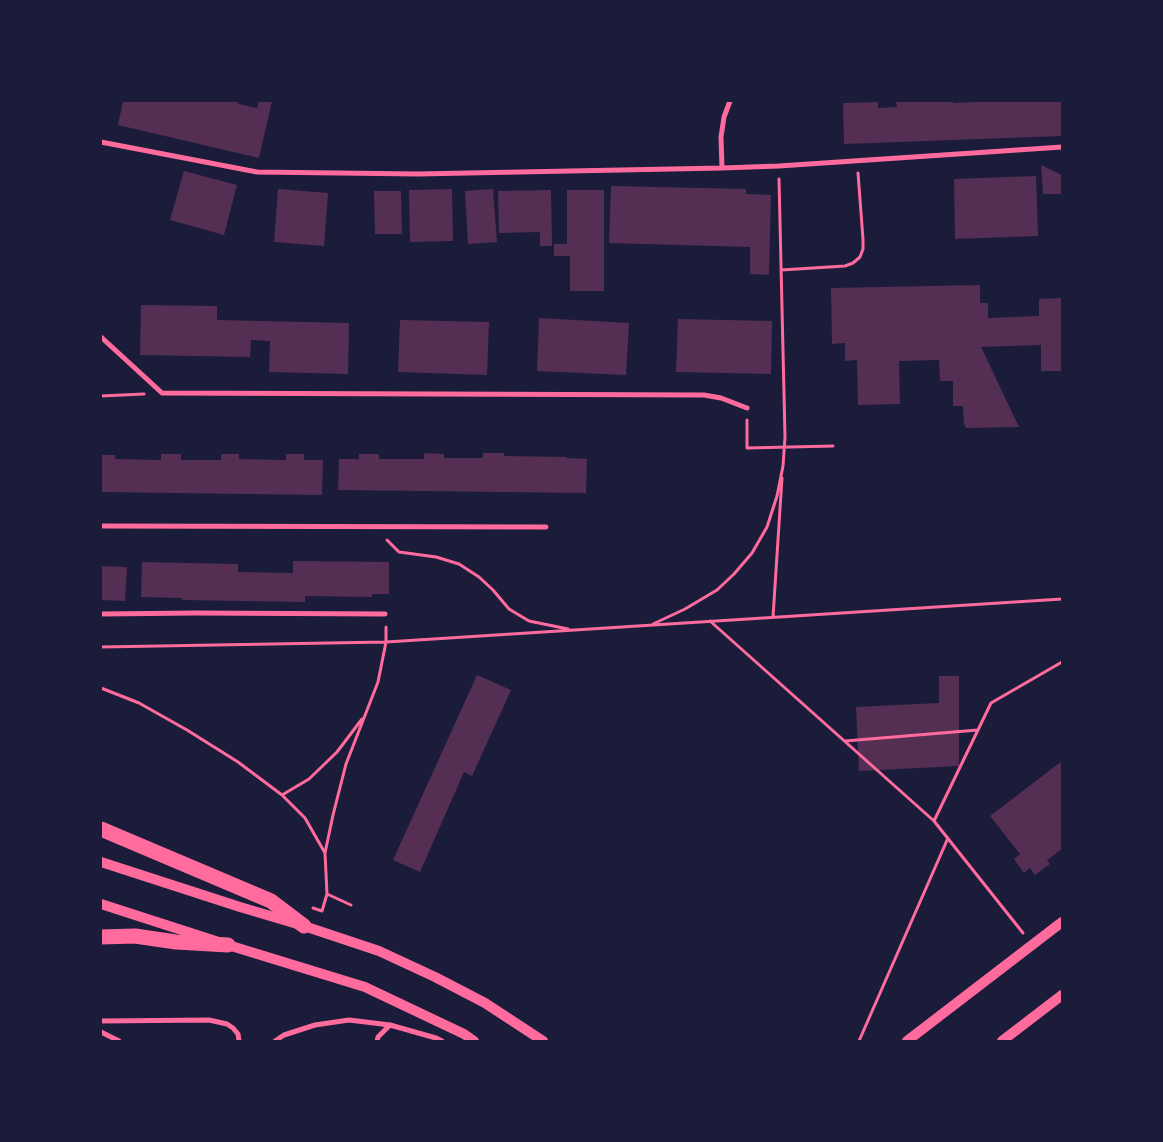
<!DOCTYPE html>
<html>
<head>
<meta charset="utf-8">
<style>
  body { margin:0 }
  #map { position:relative; width:1163px; height:1142px; overflow:hidden; background:#1b1b3a; font-family:"Open Sans",sans-serif }
  canvas { display:block }
  .frame { position:absolute; inset:0; border:102px solid #1b1b3a; pointer-events:none }
</style>
</head>
<body>
<div id="map">
<canvas width="1163" height="1142"></canvas>
<div class="frame"></div>
</div>
<script>
const ctx = document.querySelector('canvas').getContext('2d');
ctx.lineJoin = 'round';
function fillPath(path, color) {
  ctx.fillStyle = color;
  ctx.fill(path, 'evenodd');
}
function poly(rows) {
  const path = new Path2D();
  for (const r of rows) {
    path.moveTo(r[0], r[1]);
    for (let i = 2; i < r.length; i += 2) path.lineTo(r[i], r[i + 1]);
  }
  return path;
}
function strokePath(path, color, width, dash) {
  ctx.strokeStyle = color;
  ctx.lineWidth = width;
  ctx.lineCap = dash ? 'butt' : 'round';
  ctx.setLineDash(dash || []);
  ctx.stroke(path);
}
const building = poly([
  [123,101,239,101,238,104,257,108,259,101,272,101,259,158,118,125],
  [896,101,953,101,953,103,1001,101,1062,101,1062,136,844,144,843,103,878,102,878,108,897,107],
  [1041,165,1062,175,1062,194,1043,194],
  [184,171,237,185,224,235,170,220],
  [1036,176,1038,236,955,239,954,179],
  [611,186,746,189,746,194,771,195,769,275,750,274,750,247,609,243],
  [278,189,328,193,324,246,274,242],
  [452,189,453,241,410,242,409,190],
  [493,189,497,242,468,244,465,191],
  [551,190,552,246,540,246,540,232,499,233,498,191],
  [567,190,604,190,604,291,570,291,570,256,554,256,554,244,567,244],
  [374,191,401,191,402,234,375,234],
  [980,285,980,303,988,303,988,318,1039,316,1039,299,1062,298,1062,371,1041,371,1041,345,981,347,1019,427,966,428,964,424,963,406,953,406,953,381,940,381,939,360,899,361,900,404,858,405,857,360,845,361,845,343,832,344,831,288],
  [141,305,217,306,217,320,349,323,348,374,269,372,270,341,251,340,250,357,140,355],
  [539,318,629,323,626,375,537,371],
  [678,319,772,321,771,374,676,372],
  [400,320,489,322,487,375,398,372],
  [424,453,444,454,444,458,483,458,483,453,504,453,504,456,566,457,566,458,587,459,586,493,338,490,339,459,359,459,359,454,379,454,379,459,424,459],
  [161,454,181,454,181,460,221,460,221,454,239,454,239,459,286,460,286,454,304,454,304,460,323,460,322,495,101,492,101,455,115,455,115,459,161,460],
  [293,561,389,562,389,594,372,594,372,597,305,596,305,602,182,600,182,598,141,597,142,562,238,564,238,572,293,573],
  [101,566,127,567,125,601,101,600],
  [477,675,511,690,472,776,464,772,420,872,393,860],
  [939,676,959,676,959,766,859,771,856,707,939,703],
  [1062,761,1062,849,1047,860,1050,864,1035,875,1030,868,1024,873,1014,859,1020,854,990,816]
]);
const path = poly([
  [781,270,845,266,853,263,860,257,863,249,863,239,858,173],
  [101,396,144,394],
  [747,420,747,448,833,446],
  [387,540,399,552,436,557,459,564,479,577,493,590,509,609,529,621,568,629],
  [773,617,782,478],
  [710,621,934,821,1023,933],
  [653,624,685,609,717,590,734,574,752,553,767,527,777,496,783,466,785,437,779,179],
  [386,627,386,642,1062,599],
  [101,647,386,642,378,682,346,764,333,815,325,853,327,894,351,905],
  [101,688,139,703,187,730,238,762,282,795,305,818,325,853],
  [845,741,978,730],
  [282,795,309,779,337,752,362,719],
  [934,821,991,703,1062,662],
  [313,908,322,911,327,894],
  [859,1041,948,838]
]);
const minor = poly([
  [101,142,257,172,418,174,722,168,779,166,1062,147],
  [722,168,721,137,724,117,730,101],
  [101,337,162,393,704,395,721,398,747,408],
  [101,526,546,527],
  [101,614,196,613,385,614],
  [101,1021,209,1020,227,1024,233,1028,238,1034,239,1041],
  [101,1032,119,1041],
  [275,1041,284,1035,315,1025,349,1020,390,1025,436,1038,442,1041],
  [377,1041,378,1037,390,1025]
]);
const secondary = poly([
  [101,862,240,907,304,926,379,951,435,977,485,1003,543,1041],
  [101,904,228,945,365,987,464,1034,474,1041],
  [907,1041,1062,922],
  [1002,1041,1062,995]
]);
const motorway = poly([
  [101,829,271,901,304,926],
  [101,937,135,936,176,942,228,945]
]);
fillPath(building, '#542f53');
strokePath(path, '#ff6b9d', 3);
strokePath(minor, '#ff6b9d', 5);
strokePath(secondary, '#ff6b9d', 10);
strokePath(motorway, '#ff6b9d', 15);
</script>
</body>
</html>
